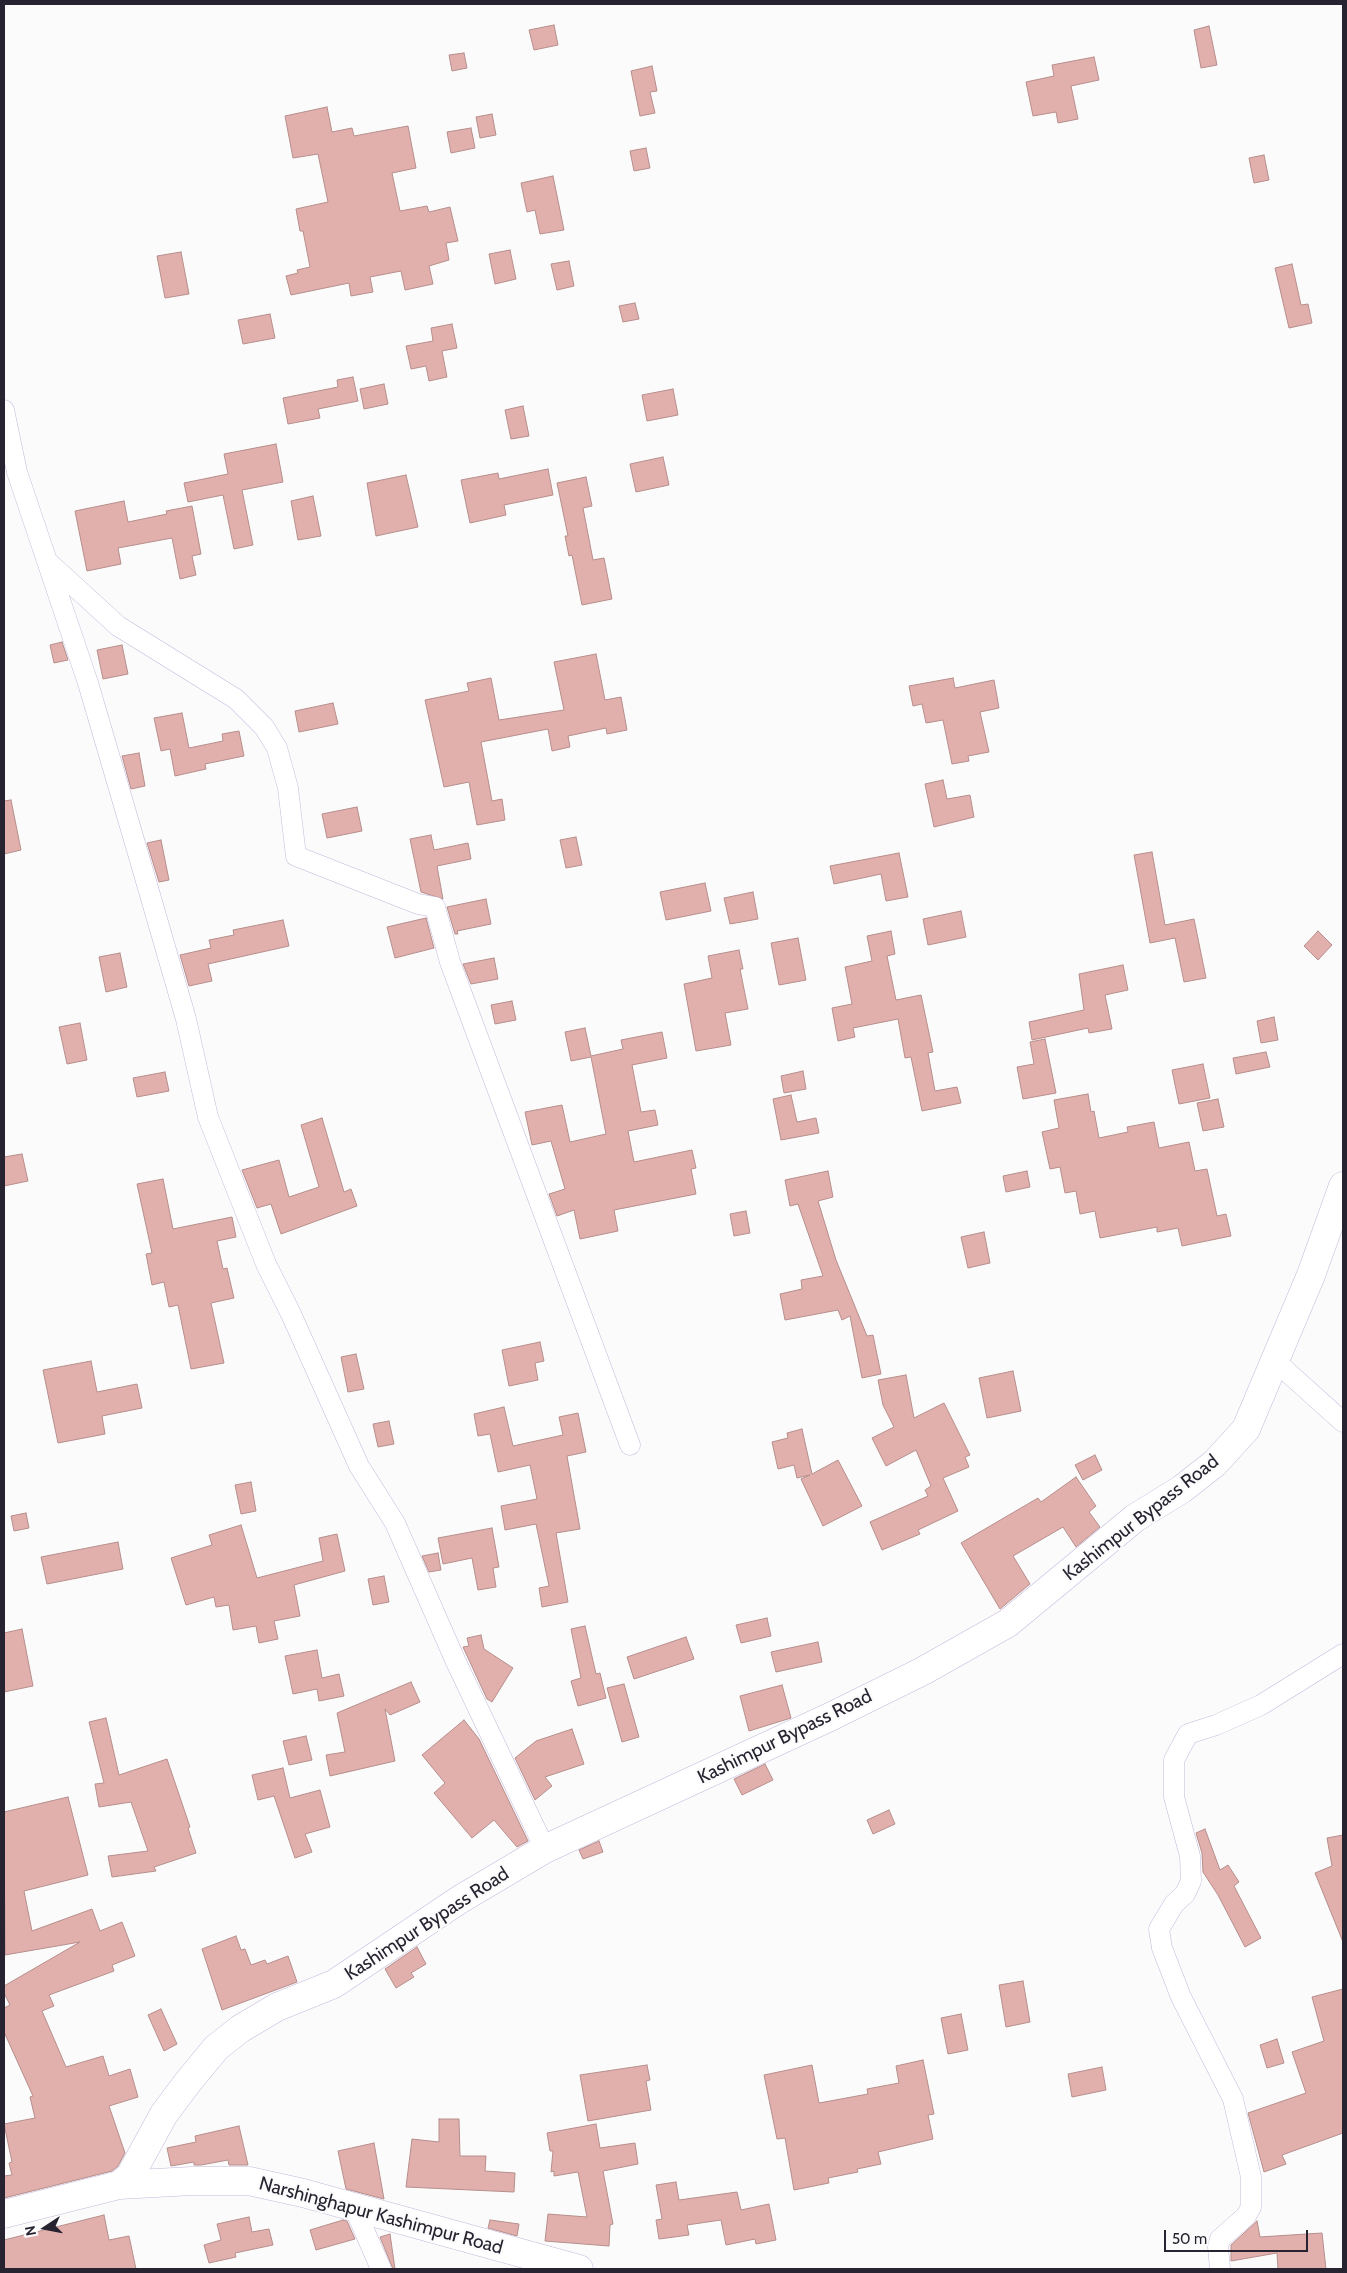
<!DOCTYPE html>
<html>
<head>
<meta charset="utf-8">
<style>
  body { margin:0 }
  #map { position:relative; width:1347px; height:2273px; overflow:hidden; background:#fbfbfb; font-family:Cabin,sans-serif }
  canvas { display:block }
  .frame { position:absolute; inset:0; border:5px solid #272330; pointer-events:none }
  .north { position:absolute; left:20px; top:2203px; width:50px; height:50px; -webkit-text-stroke:4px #fbfbfb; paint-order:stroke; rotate:259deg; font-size:14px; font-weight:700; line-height:20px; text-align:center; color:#272330 }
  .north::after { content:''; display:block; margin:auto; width:18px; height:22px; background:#272330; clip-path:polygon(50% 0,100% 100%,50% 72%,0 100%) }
  .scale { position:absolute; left:1164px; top:2230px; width:144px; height:22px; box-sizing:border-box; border:2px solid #272330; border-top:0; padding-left:6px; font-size:15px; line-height:18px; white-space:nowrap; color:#272330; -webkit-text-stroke:4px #fbfbfb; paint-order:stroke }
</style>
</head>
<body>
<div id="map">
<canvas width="1347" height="2273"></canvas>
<div class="frame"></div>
<div class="north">N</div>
<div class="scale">50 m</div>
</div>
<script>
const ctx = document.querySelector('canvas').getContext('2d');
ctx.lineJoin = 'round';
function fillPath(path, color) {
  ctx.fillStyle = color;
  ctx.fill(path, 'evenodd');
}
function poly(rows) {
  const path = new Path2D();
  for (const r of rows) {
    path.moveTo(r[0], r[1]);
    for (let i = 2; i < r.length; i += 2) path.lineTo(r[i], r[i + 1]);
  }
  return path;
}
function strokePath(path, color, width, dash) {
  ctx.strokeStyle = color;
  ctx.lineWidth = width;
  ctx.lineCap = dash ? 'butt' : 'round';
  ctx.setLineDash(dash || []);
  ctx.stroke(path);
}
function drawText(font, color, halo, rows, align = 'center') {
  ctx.font = font + ' Cabin,sans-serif';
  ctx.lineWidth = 4.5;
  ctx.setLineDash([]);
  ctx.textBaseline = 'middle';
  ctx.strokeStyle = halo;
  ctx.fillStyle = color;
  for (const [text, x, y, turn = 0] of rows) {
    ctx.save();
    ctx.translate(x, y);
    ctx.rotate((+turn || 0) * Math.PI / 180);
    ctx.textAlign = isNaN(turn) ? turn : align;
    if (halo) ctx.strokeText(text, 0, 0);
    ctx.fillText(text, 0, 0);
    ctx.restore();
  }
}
const building = poly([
  [554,25,558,45,534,50,529,30,554,25],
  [1209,26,1217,65,1201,68,1194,30,1209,26],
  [464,53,467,68,452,71,449,55,464,53],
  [1094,57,1099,80,1071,86,1078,119,1058,123,1056,112,1033,116,1026,82,1054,76,1052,65,1094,57],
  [652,66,657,91,650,92,655,113,640,116,631,71,652,66],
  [327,107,332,132,352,128,354,136,408,126,416,168,392,173,400,211,427,206,429,212,450,207,458,241,446,243,449,260,429,266,433,284,405,290,401,271,370,277,373,292,351,296,349,283,291,295,286,276,298,273,297,270,310,267,303,231,300,231,296,209,328,202,318,154,293,158,285,116,327,107],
  [492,114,496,135,480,138,476,117,492,114],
  [471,128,475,148,451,153,447,132,471,128],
  [646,148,650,168,634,171,630,151,646,148],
  [1264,155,1269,180,1254,183,1249,158,1264,155],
  [553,176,564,230,540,234,535,210,527,212,521,183,553,176],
  [510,250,516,279,495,284,489,254,510,250],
  [181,252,189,294,165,298,157,256,181,252],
  [569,261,574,286,557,290,551,264,569,261],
  [1292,264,1301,305,1308,304,1312,323,1289,328,1275,268,1292,264],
  [635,303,639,319,623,322,619,306,635,303],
  [270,314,275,338,243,344,238,320,270,314],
  [452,324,457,348,442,351,447,377,429,381,426,366,411,369,406,346,433,341,431,328,452,324],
  [353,377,358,401,318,409,320,418,288,424,283,398,338,387,337,380,353,377],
  [384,384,388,404,364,409,360,389,384,384],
  [673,389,678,415,647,421,642,395,673,389],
  [523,406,529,436,511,439,505,410,523,406],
  [276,444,283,482,242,490,253,545,234,549,223,495,188,502,184,483,228,474,224,454,276,444],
  [663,457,669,485,636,492,630,464,663,457],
  [548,469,553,495,504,505,506,515,470,523,461,480,498,473,499,479,548,469],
  [406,475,418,527,376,536,367,483,406,475],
  [586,477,592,506,583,508,593,560,604,558,612,599,582,605,572,555,569,556,565,536,568,536,557,483,586,477],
  [313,496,321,536,298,540,291,501,313,496],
  [124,501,128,522,167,514,166,511,192,506,201,554,192,556,196,575,180,579,172,538,118,548,121,564,87,571,75,511,124,501],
  [62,642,68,660,54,663,50,645,62,642],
  [122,645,128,674,103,679,97,650,122,645],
  [596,654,605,700,621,697,627,730,607,734,606,728,568,736,570,747,552,751,548,729,481,742,492,801,502,799,505,820,477,825,469,782,444,787,425,700,469,691,467,683,491,678,499,720,564,710,554,662,596,654],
  [953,678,955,688,994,680,999,708,980,712,989,752,968,756,969,761,952,764,943,720,926,723,922,704,913,706,909,686,953,678],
  [333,703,338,724,299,732,295,711,333,703],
  [182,713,189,748,223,741,222,734,239,731,244,756,205,764,206,769,175,776,170,749,161,751,154,718,182,713],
  [139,753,145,786,131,789,122,756,139,753],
  [943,780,947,799,970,795,974,817,934,827,925,784,943,780],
  [11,800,21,850,4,854,4,801,11,800],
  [357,807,362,831,327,838,322,814,357,807],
  [431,835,434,850,468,843,471,859,437,866,443,899,421,892,410,839,431,835],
  [576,837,582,865,566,868,560,840,576,837],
  [161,840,169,880,159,882,147,843,161,840],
  [1152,852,1165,925,1194,919,1206,978,1184,982,1175,938,1150,943,1134,855,1152,852],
  [899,853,908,897,886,901,881,874,834,884,830,866,899,853],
  [705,883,711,911,666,920,660,892,705,883],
  [753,892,758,919,730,924,724,898,753,892],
  [486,899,491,924,457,931,458,934,455,934,447,907,486,899],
  [961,911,966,937,928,945,923,919,961,911],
  [426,918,434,948,395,958,387,927,426,918],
  [283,920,289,946,208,964,212,981,189,986,180,955,211,948,209,940,234,935,233,930,283,920],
  [891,931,895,954,887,956,896,1000,921,995,933,1052,928,1053,935,1091,957,1087,961,1103,922,1111,911,1057,905,1058,898,1019,853,1028,855,1037,838,1041,832,1008,852,1004,845,967,872,961,867,936,891,931],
  [1318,931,1332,945,1318,960,1304,946,1318,931],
  [798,938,806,980,779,985,771,943,798,938],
  [739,950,743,969,740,969,748,1009,725,1013,731,1045,696,1051,684,984,712,978,708,956,739,950],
  [120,953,127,987,106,992,99,957,120,953],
  [494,958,498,979,471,984,463,964,494,958],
  [1123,965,1128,990,1105,995,1112,1029,1089,1033,1088,1028,1032,1040,1029,1022,1084,1010,1079,974,1123,965],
  [512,1001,516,1020,495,1024,491,1005,512,1001],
  [1274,1017,1278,1040,1261,1043,1257,1021,1274,1017],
  [80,1023,87,1060,67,1064,59,1027,80,1023],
  [585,1028,591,1056,623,1049,621,1040,662,1032,667,1058,632,1065,641,1112,655,1110,658,1125,628,1131,634,1162,692,1150,696,1168,691,1169,696,1194,614,1210,618,1231,580,1239,574,1210,557,1216,549,1194,565,1189,551,1141,532,1145,525,1112,562,1105,570,1142,606,1134,591,1057,571,1061,565,1032,585,1028],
  [1045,1039,1056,1093,1023,1099,1017,1067,1034,1064,1030,1042,1045,1039],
  [1266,1052,1270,1067,1236,1074,1233,1058,1266,1052],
  [1203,1064,1210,1098,1179,1104,1172,1070,1203,1064],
  [803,1071,806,1089,784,1093,781,1076,803,1071],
  [165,1072,169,1091,137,1097,133,1078,165,1072],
  [1088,1094,1091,1112,1094,1111,1099,1138,1128,1132,1127,1127,1154,1122,1159,1148,1189,1142,1195,1171,1207,1169,1217,1216,1226,1214,1231,1236,1182,1246,1178,1228,1157,1232,1157,1227,1100,1238,1095,1211,1080,1214,1076,1191,1065,1193,1060,1167,1050,1169,1042,1132,1059,1128,1054,1100,1088,1094],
  [791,1095,797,1122,816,1118,819,1133,781,1140,773,1099,791,1095],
  [1218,1099,1224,1127,1203,1131,1197,1103,1218,1099],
  [322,1118,344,1192,351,1189,357,1206,281,1234,271,1204,257,1208,242,1170,279,1160,289,1197,319,1187,301,1125,322,1118],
  [22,1154,28,1181,4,1186,4,1157,22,1154],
  [828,1171,833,1197,818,1201,836,1260,867,1336,873,1335,881,1374,862,1378,850,1316,842,1320,838,1310,785,1320,780,1294,802,1289,801,1280,823,1276,798,1204,790,1206,785,1180,828,1171],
  [1027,1171,1030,1187,1006,1192,1003,1176,1027,1171],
  [163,1179,173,1229,232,1217,236,1237,217,1241,223,1269,227,1268,234,1298,211,1303,224,1363,191,1369,178,1305,169,1307,164,1282,152,1285,146,1254,152,1253,137,1184,163,1179],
  [746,1211,750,1233,734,1236,730,1214,746,1211],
  [984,1232,990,1263,968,1268,961,1237,984,1232],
  [540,1342,544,1361,535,1363,538,1380,509,1386,502,1350,540,1342],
  [356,1354,364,1389,348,1392,341,1357,356,1354],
  [91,1361,97,1392,137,1384,142,1408,102,1416,105,1434,58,1443,43,1370,91,1361],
  [1013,1371,1021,1411,987,1418,979,1378,1013,1371],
  [906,1375,914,1418,944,1403,970,1455,965,1457,969,1467,943,1478,958,1511,918,1530,920,1534,882,1550,870,1522,928,1496,925,1490,931,1486,916,1450,886,1466,872,1438,894,1427,883,1405,878,1380,906,1375],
  [504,1407,513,1446,563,1435,559,1417,578,1413,586,1452,567,1456,580,1529,556,1533,568,1602,542,1607,539,1588,549,1586,536,1524,505,1530,501,1506,537,1499,530,1465,498,1472,490,1434,478,1436,474,1414,504,1407],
  [389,1421,394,1444,378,1447,373,1424,389,1421],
  [802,1429,812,1474,838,1460,862,1506,823,1526,801,1479,810,1475,797,1478,794,1465,778,1469,772,1442,788,1438,787,1433,802,1429],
  [1095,1455,1102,1470,1083,1480,1075,1465,1095,1455],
  [1076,1477,1096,1506,1089,1512,1100,1527,1076,1547,1063,1527,1013,1556,1030,1584,1000,1609,961,1543,1038,1498,1041,1502,1076,1477],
  [251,1482,256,1511,241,1514,235,1485,251,1482],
  [26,1513,29,1528,14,1531,11,1516,26,1513],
  [241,1525,257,1578,323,1561,319,1538,337,1534,345,1571,294,1585,300,1616,274,1621,278,1639,259,1643,256,1626,233,1630,229,1605,216,1607,214,1597,186,1605,171,1558,212,1545,209,1535,241,1525],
  [492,1528,499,1567,493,1568,496,1587,478,1590,472,1558,443,1564,438,1538,492,1528],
  [118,1542,123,1569,47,1584,41,1557,118,1542],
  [438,1553,441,1570,429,1572,422,1556,438,1553],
  [384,1576,389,1602,373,1605,368,1579,384,1576],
  [767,1618,771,1636,741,1643,736,1625,767,1618],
  [585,1626,596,1674,600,1673,606,1698,578,1706,571,1681,581,1678,571,1629,585,1626],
  [22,1629,33,1686,4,1692,4,1633,22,1629],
  [481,1635,484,1649,513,1668,492,1702,487,1699,463,1647,469,1646,467,1638,481,1635],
  [686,1637,694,1659,634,1679,627,1657,686,1637],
  [818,1642,822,1662,776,1672,771,1652,818,1642],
  [317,1650,322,1678,339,1674,344,1696,319,1701,317,1689,293,1694,285,1656,317,1650],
  [411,1682,420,1702,390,1715,385,1709,395,1761,330,1776,326,1755,345,1752,337,1713,411,1682],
  [624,1684,639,1737,622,1742,607,1688,624,1684],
  [782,1685,791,1718,749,1731,740,1696,782,1685],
  [106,1718,119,1775,167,1759,190,1827,188,1828,196,1853,154,1867,156,1871,112,1877,108,1856,148,1851,131,1802,99,1807,95,1784,104,1783,89,1722,106,1718],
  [464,1720,479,1739,528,1841,517,1847,494,1820,472,1838,434,1793,445,1783,422,1755,464,1720],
  [572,1729,584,1764,545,1777,552,1786,535,1800,515,1758,536,1741,572,1729],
  [306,1736,312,1760,289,1765,283,1741,306,1736],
  [765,1764,773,1780,742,1795,734,1779,765,1764],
  [283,1768,290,1798,320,1790,330,1827,305,1834,312,1852,295,1858,274,1796,258,1800,252,1775,283,1768],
  [68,1797,88,1875,24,1891,32,1931,92,1909,100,1931,122,1922,135,1956,112,1965,114,1971,49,1995,54,2006,42,2011,66,2067,103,2056,109,2076,130,2069,138,2097,109,2106,125,2153,118,2166,112,2171,4,2198,4,2176,12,2175,9,2163,12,2162,4,2124,35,2118,30,2097,33,2096,4,2032,4,2008,10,2005,4,1993,4,1986,80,1942,5,1955,4,1812,68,1797],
  [889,1810,895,1824,873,1834,867,1820,889,1810],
  [1205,1829,1220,1870,1228,1865,1239,1882,1234,1886,1261,1938,1245,1947,1218,1895,1203,1872,1202,1853,1196,1833,1205,1829],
  [1343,1835,1343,1942,1315,1873,1332,1866,1327,1838,1343,1835],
  [599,1841,603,1852,583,1859,579,1850,599,1841],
  [236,1936,241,1950,245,1949,251,1965,265,1960,267,1964,288,1956,297,1982,222,2010,202,1949,236,1936],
  [417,1947,426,1964,411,1973,414,1977,396,1988,385,1969,417,1947],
  [1023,1981,1030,2022,1006,2027,999,1985,1023,1981],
  [1343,1989,1343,2133,1282,2155,1286,2164,1264,2172,1248,2113,1306,2093,1292,2052,1324,2041,1312,1997,1343,1989],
  [161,2009,177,2044,164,2051,148,2015,161,2009],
  [961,2014,968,2050,948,2054,941,2018,961,2014],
  [1277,2039,1284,2063,1267,2068,1260,2045,1277,2039],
  [923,2060,934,2114,928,2115,933,2139,878,2152,881,2164,857,2169,858,2172,828,2178,829,2183,794,2190,785,2138,777,2139,764,2075,812,2065,819,2103,868,2094,867,2089,899,2083,896,2066,923,2060],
  [647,2065,650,2080,646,2081,651,2110,588,2121,580,2075,647,2065],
  [1102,2067,1106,2090,1072,2097,1068,2074,1102,2067],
  [439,2119,459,2119,460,2156,486,2156,485,2171,515,2173,514,2192,406,2187,412,2139,439,2142,439,2119],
  [596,2124,600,2148,635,2143,638,2164,603,2171,613,2224,610,2225,609,2246,545,2241,548,2214,587,2217,578,2172,554,2176,554,2171,551,2172,553,2151,550,2151,547,2133,596,2124],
  [239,2126,248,2165,229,2165,228,2160,201,2165,194,2165,194,2162,171,2166,167,2148,196,2142,195,2136,239,2126],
  [374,2143,384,2199,346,2189,338,2151,374,2143],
  [676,2182,679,2200,737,2192,741,2210,769,2204,776,2240,756,2244,755,2239,726,2245,721,2220,687,2225,689,2235,659,2239,656,2220,662,2219,656,2185,676,2182],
  [104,2215,109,2240,129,2236,136,2269,4,2269,4,2240,104,2215],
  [249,2217,252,2232,269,2229,273,2245,235,2253,236,2257,209,2263,204,2245,221,2240,217,2224,249,2217],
  [343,2220,347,2221,355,2239,316,2250,310,2230,343,2220],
  [490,2220,519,2224,517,2236,488,2228,490,2220],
  [1257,2221,1260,2237,1322,2233,1326,2269,1278,2269,1277,2253,1231,2261,1231,2245,1257,2221],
  [390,2234,395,2269,393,2269,380,2237,390,2234]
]);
const street = poly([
  [4,410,17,472,88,683,137,850,186,1019,208,1117,266,1264,291,1314,359,1466,395,1523,456,1662,545,1849],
  [48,562,118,626,236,699,264,727,277,748,288,788,296,856,418,904,435,907,450,962,630,1445],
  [1274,1360,1343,1422],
  [354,2207,381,2269],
  [1220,2269,1218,2247,1220,2239,1246,2216,1251,2207,1251,2177,1233,2099,1181,1997,1162,1948,1159,1929,1174,1904,1185,1894,1191,1881,1190,1856,1174,1797,1174,1760,1188,1734,1216,1725,1261,1705,1343,1654]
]);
const secondary = poly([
  [119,2185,130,2176,164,2114,188,2082,216,2048,240,2029,277,2007,334,1984,459,1900,545,1849,832,1716,923,1671,1008,1623,1135,1518,1182,1489,1215,1463,1246,1429,1311,1275,1343,1186],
  [4,2214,119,2185,192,2181,249,2181,303,2193,579,2269]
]);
const streetNames = [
  ["Kashimpur Bypass Road",1141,1518,-38],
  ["Kashimpur Bypass Road",785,1737,-26],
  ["Kashimpur Bypass Road",427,1924,-33],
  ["Narshinghapur Kashimpur Road",381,2216,15]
];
fillPath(building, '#e1b0ad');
strokePath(building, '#b68e8c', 1);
strokePath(street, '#c4b9dc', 21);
strokePath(secondary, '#c4b9dc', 29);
strokePath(street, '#fff', 20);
strokePath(secondary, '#fff', 28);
drawText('19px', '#272330', '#fbfbfb', streetNames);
</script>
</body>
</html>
